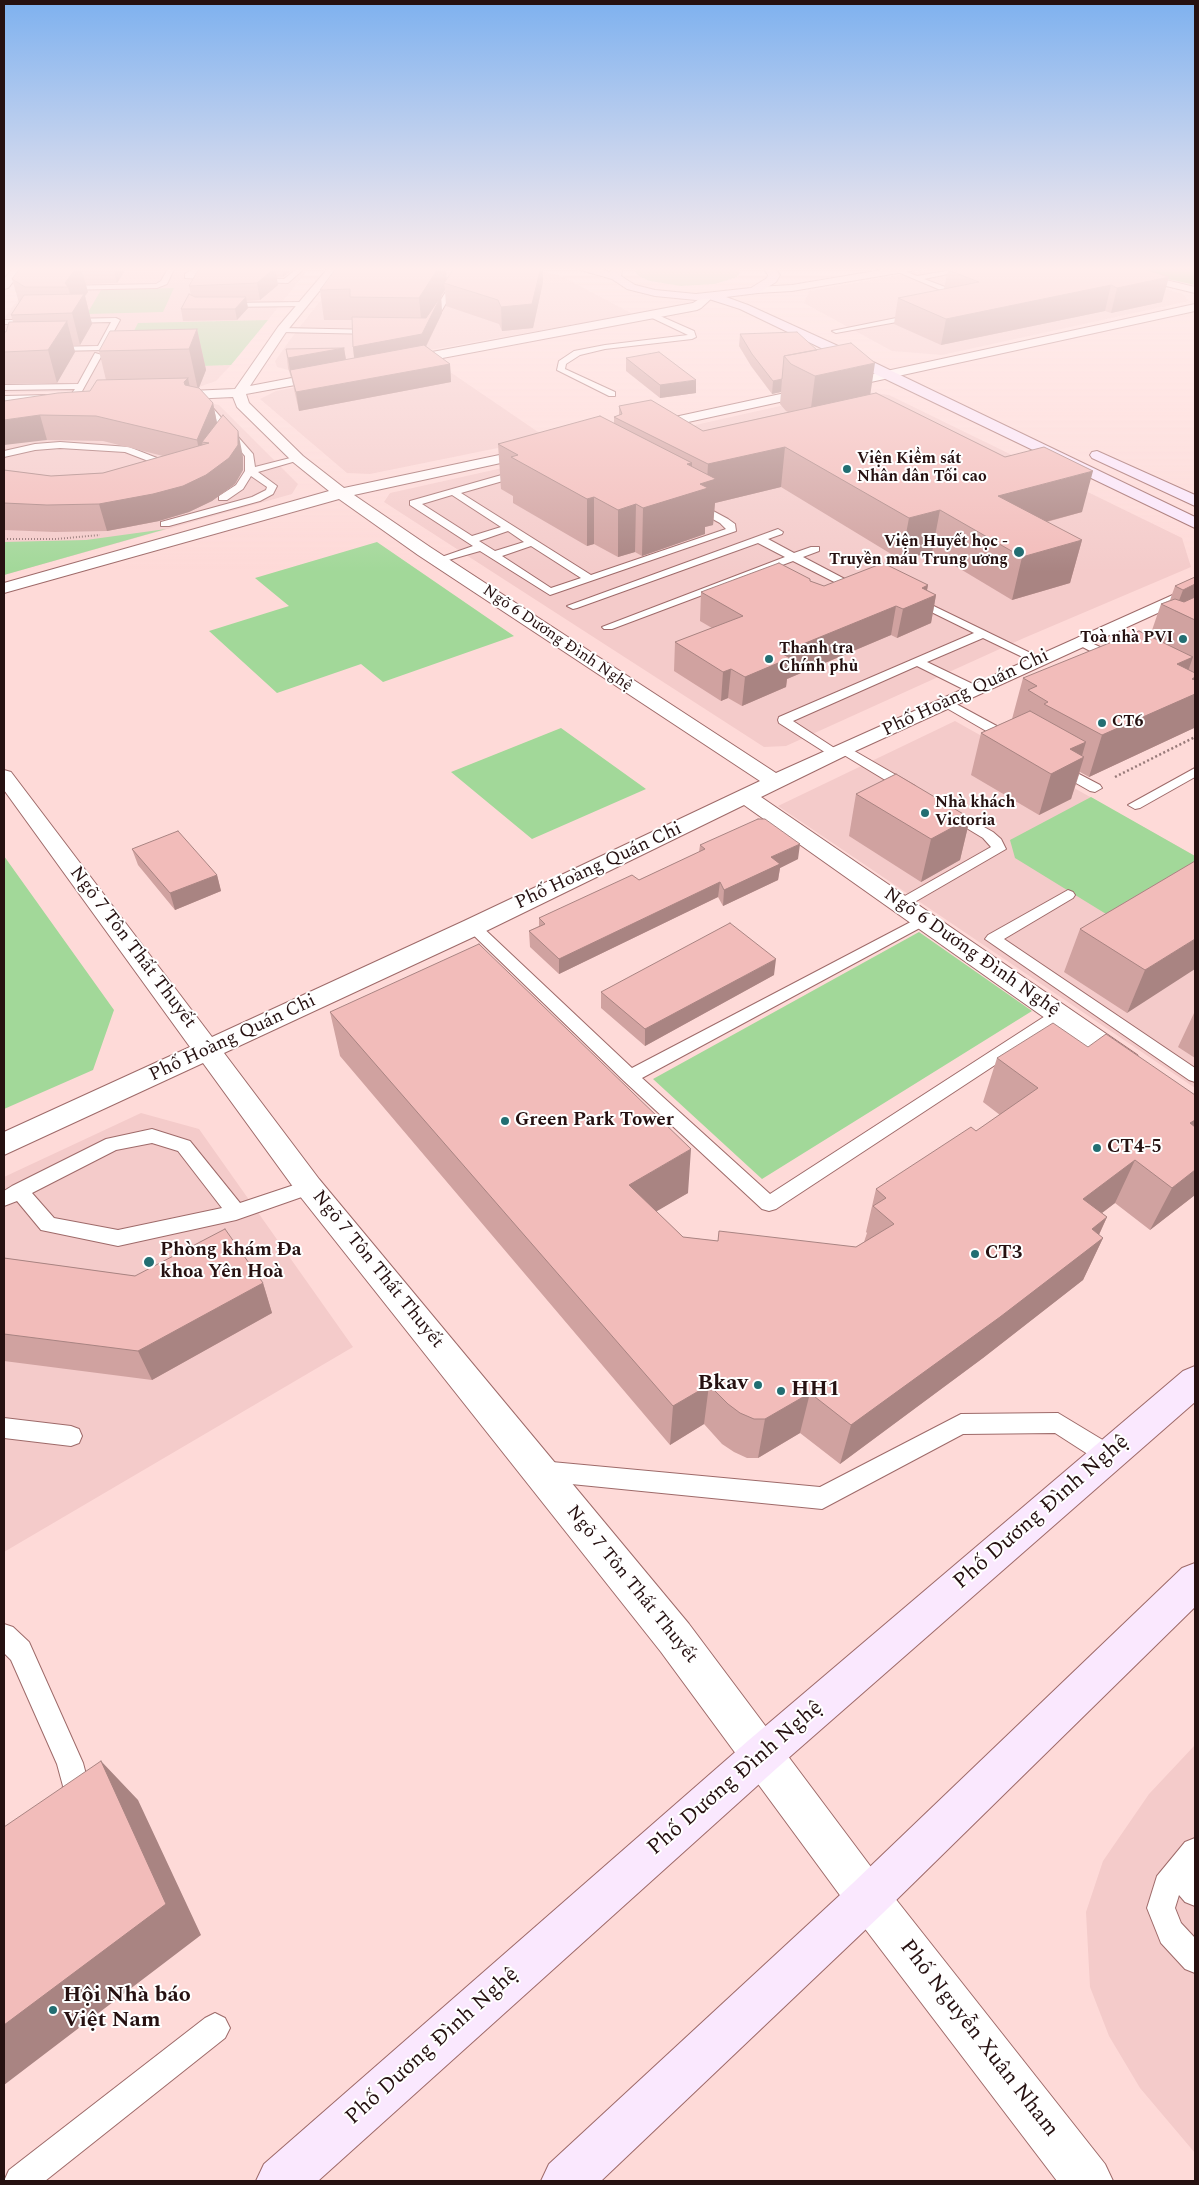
<!DOCTYPE html>
<html>
<head>
<meta charset="utf-8">
<style>
  body { margin:0 }
  #map { position:relative; width:1199px; height:2185px; overflow:hidden; background:#fedad8; font-family:Spectral,serif }
  canvas { display:block }
  .frame { position:absolute; inset:0; border:5px solid #261111; pointer-events:none }
</style>
</head>
<body>
<div id="map">
<canvas width="1199" height="2185"></canvas>
<div class="frame"></div>
</div>
<script>
const ctx = document.querySelector('canvas').getContext('2d');
ctx.lineJoin = 'round';
function fillPath(path, color) {
  ctx.fillStyle = color;
  ctx.fill(path, 'evenodd');
}
function poly(rows) {
  const path = new Path2D();
  for (const r of rows) {
    path.moveTo(r[0], r[1]);
    for (let i = 2; i < r.length; i += 2) path.lineTo(r[i], r[i + 1]);
  }
  return path;
}
function strokePath(path, color, width, dash) {
  ctx.strokeStyle = color;
  ctx.lineWidth = width;
  ctx.lineCap = dash ? 'butt' : 'round';
  ctx.setLineDash(dash || []);
  ctx.stroke(path);
}
function drawText(font, color, halo, rows, align = 'center') {
  ctx.font = font + ' Spectral,serif';
  ctx.lineWidth = 4;
  ctx.setLineDash([]);
  ctx.textBaseline = 'middle';
  ctx.strokeStyle = halo;
  ctx.fillStyle = color;
  for (const [text, x, y, turn = 0] of rows) {
    ctx.save();
    ctx.translate(x, y);
    ctx.rotate((+turn || 0) * Math.PI / 180);
    ctx.textAlign = isNaN(turn) ? turn : align;
    if (halo) ctx.strokeText(text, 0, 0);
    ctx.fillText(text, 0, 0);
    ctx.restore();
  }
}
const built = poly([
  [43,267,310,267,268,320,138,324,114,368,231,365,216,381,196,388,4,393,4,318],
  [347,267,456,267,541,270,561,276,633,314,299,373,277,367,275,361,295,333],
  [943,267,1088,267,1183,294,1189,301,942,355,892,351,804,303,809,291],
  [434,361,547,438,370,474,347,473,260,399,276,391],
  [852,390,889,395,1182,538,1191,567,1024,638,786,746,764,747,384,502,390,493],
  [192,399,219,405,298,484,292,494,4,575,4,405],
  [955,721,1195,856,1195,1088,778,806],
  [141,1113,199,1129,353,1347,4,1552,4,1177],
  [1195,1745,1195,2153,1140,2088,1109,2036,1090,1987,1086,1912,1103,1861,1149,1794]
]);
const green = poly([
  [637,267,737,267,740,272,737,277,715,284,681,286,650,281,640,277,635,272],
  [174,288,163,312,87,314,101,290],
  [268,320,231,365,114,369,138,323],
  [166,529,4,575,4,542,86,540],
  [377,542,514,636,383,682,361,664,277,693,209,631,289,606,255,578],
  [561,728,646,789,532,839,451,772],
  [1091,797,1195,856,1195,881,1124,925,1015,858,1010,840],
  [4,856,114,1010,93,1070,4,1109],
  [919,932,1032,1011,762,1179,653,1079]
]);
const forest = poly([
  [1122,267,1195,267,1195,285,1145,274]
]);
const pathFar1 = poly([
  [4,539,56,539,100,535]
]);
const path = poly([
  [1115,777,1195,737]
]);
const service = poly([
  [169,267,175,267,167,284,157,288,63,290,59,288,63,286,156,284,161,281,169,267],
  [196,267,203,267,195,274,222,278,218,280,185,278,185,274,196,267],
  [299,267,306,267,288,283,254,282,250,280,254,278,284,279,299,267],
  [461,267,467,267,434,324,427,326,426,324,461,267],
  [969,267,982,267,924,279,953,290,953,294,950,294,893,270,897,268,917,276,969,267],
  [303,302,306,302,306,306,224,307,220,305,224,303,303,302],
  [651,312,694,331,696,337,692,339,605,349,580,355,566,364,565,369,615,392,615,396,609,396,557,370,559,361,574,351,605,345,688,335,648,316,647,314,651,312],
  [916,314,919,314,919,318,836,333,832,331,916,314],
  [116,318,120,320,104,350,4,352,4,348,98,346,111,322,67,323,63,321,67,319,116,318],
  [4,320,33,320,37,322,33,324,4,324,4,320],
  [282,328,376,330,380,332,376,334,279,332,278,330,282,328],
  [95,353,102,355,81,393,67,411,60,409,75,389,4,390,4,385,78,384,95,353],
  [198,403,211,406,253,454,255,467,298,456,303,459,258,472,277,486,273,494,260,501,169,526,161,526,161,522,252,497,266,490,267,487,251,476,243,489,227,500,219,500,219,496,236,485,245,471,245,456,205,410,195,408,195,404,198,403],
  [60,442,129,447,157,458,165,469,158,481,152,481,150,479,155,469,151,462,125,452,60,448,35,450,4,457,4,451,35,444,60,442],
  [593,451,607,454,728,519,735,524,736,531,550,595,480,551,438,563,433,560,473,546,410,505,410,501,579,453,593,451],
  [593,457,601,458,720,523,726,529,591,575,461,493,583,458,593,457],
  [452,495,501,527,472,536,422,504,452,495],
  [508,531,524,542,495,551,479,541,508,531],
  [531,546,581,578,551,588,502,556,531,546],
  [778,529,783,532,782,534,768,539,794,553,811,547,819,547,819,551,803,557,860,587,860,591,852,591,793,561,612,629,604,629,602,627,785,557,758,543,577,608,573,609,567,606,778,529],
  [913,596,1045,660,1043,663,1035,663,983,638,927,662,979,687,981,690,979,693,971,693,917,666,793,721,839,751,841,754,834,758,779,723,778,720,779,717,974,633,909,601,907,599,913,596],
  [1107,626,1148,645,1150,648,1148,651,1140,651,1103,631,1103,627,1107,626],
  [1079,637,1121,657,1123,660,1121,663,1113,663,1075,643,1073,641,1079,637],
  [947,699,1017,737,1019,740,1012,744,1007,743,943,706,941,703,947,699],
  [844,745,915,786,917,789,915,792,905,792,839,752,837,749,844,745],
  [1058,763,1100,785,1102,788,1095,792,1090,791,1053,770,1051,767,1053,764,1058,763],
  [1195,768,1195,777,1140,808,1135,809,1128,805,1195,768],
  [950,808,993,832,1001,839,1006,849,906,907,896,907,893,904,896,901,991,847,983,838,945,815,943,812,950,808],
  [1068,890,1073,892,1075,895,1073,898,1004,939,1195,1068,1195,1082,1189,1080,985,939,988,935,1068,890],
  [924,915,929,917,932,920,929,923,642,1078,770,1194,1053,1011,1065,1011,1067,1015,1065,1019,776,1209,769,1211,762,1209,624,1081,465,927,473,922,478,923,632,1068,924,915],
  [152,1129,190,1141,240,1203,309,1180,316,1182,318,1187,316,1192,236,1220,118,1246,41,1230,17,1201,4,1206,4,1191,12,1186,106,1139,152,1129],
  [152,1143,178,1151,222,1208,118,1230,54,1218,32,1193,116,1150,152,1143],
  [1058,1413,1116,1448,1119,1455,1116,1462,1108,1465,1100,1462,1055,1433,963,1434,822,1509,541,1481,533,1478,530,1471,533,1464,541,1461,820,1487,961,1414,1058,1413],
  [4,1418,71,1426,79,1429,82,1436,79,1443,71,1446,4,1438,4,1418],
  [4,1624,13,1627,29,1642,83,1763,89,1786,86,1802,82,1811,73,1815,64,1811,60,1802,63,1786,57,1764,11,1660,4,1653,4,1624],
  [1195,1838,1195,1906,1185,1902,1179,1895,1175,1908,1181,1923,1195,1938,1195,1973,1185,1969,1161,1943,1147,1908,1157,1876,1185,1842,1195,1838],
  [215,2013,225,2018,230,2028,225,2038,45,2181,4,2181,9,2170,205,2018,215,2013]
]);
const minor = poly([
  [14,267,25,267,8,288,4,289,4,279,14,267],
  [329,267,339,267,286,332,250,386,328,371,335,375,328,379,246,394,249,403,303,456,344,488,537,447,542,448,544,451,542,454,354,495,430,547,776,773,1195,585,1195,596,851,753,761,797,1137,1055,1140,1062,1137,1069,1127,1072,1117,1069,744,805,482,933,224,1053,319,1179,689,1624,883,1883,1105,2164,1113,2181,1057,2181,853,1913,661,1652,299,1195,203,1063,4,1155,4,1132,190,1047,4,790,4,770,11,772,212,1037,464,921,760,781,418,555,339,499,4,593,4,583,329,491,293,462,237,407,233,397,168,400,161,396,168,392,235,389,278,327,329,267],
  [899,267,921,267,916,270,792,291,757,293,751,290,757,287,792,285,899,267],
  [1095,267,1112,267,1195,287,1195,293,1096,269,1095,267],
  [707,294,713,297,701,308,697,310,400,366,394,362,400,358,693,303,707,294],
  [1195,304,1195,311,647,431,640,427,647,423,1195,304],
  [50,395,57,399,55,402,4,404,4,396,50,395]
]);
const secondary = poly([
  [576,267,592,267,610,272,613,267,623,267,621,276,635,285,655,290,696,294,751,288,767,278,768,275,763,267,773,267,780,275,776,282,758,293,726,297,748,305,871,361,1195,517,1195,528,740,309,709,299,696,300,655,296,627,289,612,279,577,269,576,267],
  [1097,451,1195,495,1195,506,1092,458,1090,455,1092,452,1097,451],
  [1195,1366,1195,1402,777,1768,318,2181,256,2181,264,2164,749,1740,1183,1371,1195,1366],
  [1195,1563,1195,1607,883,1913,601,2181,541,2181,549,2164,853,1883,1182,1568,1195,1563]
]);
const wall = poly([
  [21,267,127,267,117,283,85,284,88,292,85,296,92,324,80,345,73,345,75,352,57,383,4,384,4,332,6,332,13,322,11,315,19,303,12,279],
  [200,267,296,267,283,277,276,277,278,285,260,300,246,301,248,308,237,320,183,321,181,309,191,295,189,286],
  [455,267,543,267,543,282,533,328,502,331,499,324,446,306,445,290,441,296,442,313,426,347,450,364,451,382,299,411,291,376,291,377,288,368,286,349,344,348,346,360,354,358,353,347,352,320,324,320,320,290,447,280],
  [952,267,1138,267,1162,302,1111,313,1105,311,941,345,894,324,898,298,944,289,948,270,952,271],
  [197,329,206,370,199,388,213,403,217,423,243,457,243,470,235,484,212,501,189,512,159,521,107,531,55,532,4,530,4,470,51,476,103,473,163,456,103,441,47,440,4,401,90,391,106,380,99,351],
  [740,334,817,350,871,395,1082,512,1047,522,1082,540,1070,583,1012,600,932,552,901,560,781,487,715,503,713,525,705,527,705,534,642,556,635,552,618,557,594,544,587,546,513,503,513,496,501,489,498,444,614,423,614,417,619,415,619,406,703,431,788,412,786,411,780,404,781,392,772,394,751,366,739,346],
  [626,358,696,393,660,398,626,371],
  [1195,577,1195,725,1194,728,1089,777,1080,772,1071,799,1039,815,971,775,981,733,1012,719,1023,678,1150,636,1161,604,1170,600,1175,586],
  [810,581,824,586,928,585,927,590,936,595,931,623,897,638,891,635,787,679,786,687,742,706,728,698,721,701,674,671,675,642,712,628,700,621,701,592],
  [856,794,970,818,960,860,921,882,849,836],
  [700,845,798,859,780,868,778,880,723,906,718,897,559,974,530,947,529,931,539,926,539,918,639,880,699,852],
  [132,849,217,875,221,891,175,910,138,865],
  [1195,861,1127,1013,1064,972,1080,929],
  [774,975,645,1046,601,1008,601,992],
  [1195,1011,1195,1058,1178,1047],
  [330,1012,688,1193,656,1211,683,1237,718,1241,856,1247,864,1242,867,1233,866,1232,876,1189,976,1131,1000,1115,983,1102,997,1058,1088,1047,1195,1095,1195,1195,1150,1230,1115,1203,1102,1213,1107,1217,1099,1235,1103,1238,1083,1280,983,1358,840,1464,800,1433,758,1458,747,1458,734,1452,722,1444,704,1424,670,1445,340,1056],
  [4,1258,135,1276,263,1283,272,1313,152,1380,4,1361]
]);
const shadedWall = poly([
  [77,267,81,267,88,292,85,296,92,324,80,345,72,313,74,309,68,287,65,283],
  [113,267,127,267,117,283],
  [282,267,296,267,283,277],
  [428,267,446,267,447,284,444,283,445,290,441,296,442,313,423,352,355,365,353,347,422,328,419,298],
  [541,267,543,267,543,282,533,328,502,331,501,307],
  [275,268,278,285,260,300,257,283],
  [1169,277,1162,302,1111,313,1117,288],
  [1111,285,1105,311,941,345,946,319],
  [246,297,248,308,237,320,235,309],
  [67,321,75,352,57,383,48,350],
  [197,329,206,370,198,390,189,349],
  [344,348,347,366,290,370,291,376,291,377,288,358],
  [875,363,868,410,809,424,815,376],
  [450,364,451,382,299,411,296,392],
  [188,378,193,402,184,382],
  [782,379,781,392,772,394,773,381],
  [696,380,696,393,660,398,660,385],
  [213,403,218,428,209,443,202,442,206,457,202,466,197,440],
  [40,415,47,440,4,445,4,420],
  [238,431,243,457,243,470,235,484,212,501,189,512,159,521,107,531,99,504],
  [785,447,781,487,715,503,713,525,705,527,705,534,642,556,643,508,687,464,692,463,691,493,700,484,707,481,708,464],
  [1093,471,1082,512,989,537,998,496],
  [594,497,594,544,587,546,587,499],
  [636,504,635,552,618,557,618,510],
  [940,510,932,552,901,560,909,518],
  [1082,540,1070,583,1012,600,1022,557],
  [1195,584,1195,620,1175,611,1183,590],
  [928,585,925,600,936,595,931,623,897,638,903,609,922,588],
  [896,606,891,635,787,679,786,687,742,706,745,677,781,653],
  [1193,657,1179,697,1177,664],
  [731,669,728,698,721,701,723,672],
  [1195,677,1195,725,1194,728,1089,777,1102,735],
  [1086,742,1081,759,1084,757,1071,799,1039,815,1051,774,1070,749],
  [970,818,960,860,921,882,931,839],
  [800,844,798,859,780,868,778,880,723,906,724,890,771,857],
  [217,875,221,891,175,910,170,893],
  [720,882,718,897,559,974,559,959],
  [1195,939,1195,969,1127,1013,1145,970],
  [776,959,774,975,645,1046,645,1029],
  [1195,1120,1195,1142,1190,1123],
  [691,1149,688,1193,628,1228,629,1185],
  [1135,1160,1115,1203,1065,1241,1083,1199],
  [1195,1170,1195,1195,1150,1230,1172,1188],
  [1107,1217,1095,1243,1103,1238,1083,1280,983,1358,840,1464,851,1425,1092,1229],
  [263,1283,272,1313,152,1380,138,1351],
  [709,1385,704,1424,670,1445,673,1406],
  [810,1393,800,1433,758,1458,765,1419],
  [101,1761,138,1800,201,1935,4,2085,4,2025]
]);
const building = poly([
  [21,267,77,267,65,283,68,287,25,287,12,279,21,267],
  [200,267,245,267,275,268,257,283,189,286,200,267],
  [337,267,439,267,419,298,350,297,350,289,320,290,337,267],
  [455,267,541,267,532,304,501,307,498,300,444,283,455,267],
  [967,267,1138,267,1169,277,1117,288,1111,285,946,319,898,298,979,282,948,270,957,271,959,268,967,267],
  [84,294,72,313,11,315,24,295,84,294],
  [189,294,195,297,246,297,235,309,181,309,189,294],
  [441,296,422,334,353,347,352,317,426,318,441,296],
  [67,321,48,350,4,352,4,332,6,332,9,322,67,321],
  [197,329,189,349,99,351,110,331,197,329],
  [797,332,817,350,784,356,782,379,773,381,752,354,740,334,797,332],
  [851,343,875,363,815,376,791,364,784,356,851,343],
  [424,345,450,364,296,392,290,370,424,345],
  [344,348,288,358,286,349,344,348],
  [659,352,696,380,660,385,626,358,659,352],
  [188,378,184,382,185,385,199,388,213,403,197,440,96,416,40,415,4,420,4,401,58,393,90,391,97,380,188,378],
  [876,393,1005,457,1044,447,1093,471,998,496,1082,540,1022,557,940,510,909,518,785,447,708,464,614,417,622,414,619,406,651,400,703,431,876,393],
  [223,415,238,431,238,445,229,458,206,475,183,486,153,494,99,504,47,505,4,503,4,470,51,476,103,473,209,443,202,442,223,415],
  [600,416,692,463,687,464,716,479,700,484,708,488,643,508,636,504,618,510,594,497,587,499,511,457,518,455,498,444,600,416],
  [779,563,810,579,810,581,824,586,883,563,928,585,922,588,936,595,903,609,896,606,781,653,790,658,745,677,731,669,723,672,675,642,743,616,701,592,779,563],
  [1195,577,1195,584,1183,590,1175,586,1195,577],
  [1195,597,1195,620,1161,604,1175,599,1184,602,1195,597],
  [1139,631,1193,657,1177,664,1195,673,1195,677,1192,679,1195,680,1195,694,1102,735,1044,704,1048,702,1028,690,1037,686,1023,678,1139,631],
  [1030,711,1086,742,1070,749,1084,757,1051,774,981,733,1030,711],
  [896,774,970,818,931,839,856,794,896,774],
  [758,819,765,819,800,844,771,857,780,864,724,890,720,882,559,959,529,931,545,924,539,918,632,875,639,880,705,849,700,845,758,819],
  [178,831,217,875,170,893,132,849,178,831],
  [1195,861,1195,939,1145,970,1080,929,1195,861],
  [730,923,776,959,645,1029,601,992,730,923],
  [479,944,691,1149,629,1185,683,1237,718,1241,719,1231,856,1247,894,1224,873,1206,886,1198,876,1189,971,1127,976,1131,1038,1088,997,1058,1053,1023,1088,1047,1106,1034,1195,1095,1195,1120,1190,1123,1195,1127,1195,1170,1172,1188,1135,1160,1083,1199,1107,1217,1092,1229,1103,1238,1000,1317,851,1425,810,1393,765,1419,754,1419,740,1413,728,1404,709,1385,673,1406,330,1012,479,944],
  [225,1229,263,1283,138,1351,4,1334,4,1258,135,1276,225,1229],
  [101,1761,166,1904,4,2025,4,1827,101,1761]
]);
const markers = [
  [847,469,5,"#226e72"],
  [1019,552,6,"#226e72"],
  [1183,639,5,"#226e72"],
  [769,659,5,"#226e72"],
  [1102,723,5,"#226e72"],
  [925,813,5,"#226e72"],
  [505,1121,5,"#226e72"],
  [1097,1148,5,"#226e72"],
  [975,1254,5,"#226e72"],
  [149,1262,6,"#226e72"],
  [758,1385,5,"#226e72"],
  [781,1391,5,"#226e72"],
  [53,2010,5,"#226e72"]
];
const farPoinames = [
  ["Viện Kiểm sát",857,460],
  ["Nhân dân Tối cao",857,478],
  ["Viện Huyết học -",1008,543,"right"],
  ["Truyền máu Trung ương",1008,561,"right"],
  ["Toà nhà PVI",1173,639,"right"],
  ["Thanh tra",779,650],
  ["Chính phủ",779,668],
  ["CT6",1112,723],
  ["Nhà khách",935,804],
  ["Victoria",935,822]
];
const farStreetnames = [
  ["Ngõ 6 Dương Đình Nghệ",557,639,34]
];
const streetNames = [
  ["Phố Hoàng Quán Chi",966,694,-25],
  ["Phố Hoàng Quán Chi",599,867,-25],
  ["Ngõ 7 Tôn Thất Thuyết",132,948,53],
  ["Ngõ 6 Dương Đình Nghệ",971,953,35],
  ["Phố Hoàng Quán Chi",233,1039,-25],
  ["Ngõ 7 Tôn Thất Thuyết",377,1270,51],
  ["Ngõ 7 Tôn Thất Thuyết",631,1585,51]
];
const poiNames = [
  ["Green Park Tower",515,1121],
  ["CT4-5",1107,1148],
  ["Phòng khám Đa",160,1251],
  ["khoa Yên Hoà",160,1273],
  ["CT3",985,1254]
];
const nearPoinames = [
  ["Bkav",748,1385,"right"],
  ["HH1",791,1391],
  ["Hội Nhà báo",63,1997],
  ["Việt Nam",63,2022]
];
const nearStreetnames = [
  ["Phố Dương Đình Nghệ",1042,1513,-41],
  ["Phố Dương Đình Nghệ",736,1779,-41],
  ["Phố Nguyễn Xuân Nham",978,2039,52],
  ["Phố Dương Đình Nghệ",433,2047,-42]
];
fillPath(built, '#f4cbca');
fillPath(green, '#a2d899');
fillPath(forest, '#6fc161');
strokePath(service, '#9e6a69', 2);
strokePath(minor, '#9e6a69', 2);
strokePath(secondary, '#9e6a69', 2);
strokePath(pathFar1, '#967978', 2, [1, 2]);
strokePath(path, '#967978', 2.5, [2, 2.5]);
fillPath(service, '#fff');
fillPath(minor, '#fff');
fillPath(secondary, '#fae8fe');
fillPath(wall, '#d0a2a0');
fillPath(shadedWall, '#a98482');
fillPath(building, '#f2bcba');
strokePath(building, '#a98482', 1);
const sky = ctx.createLinearGradient(0, 0, 0, 572);
sky.addColorStop(0, '#7eb1ef');
sky.addColorStop(0.47, '#ffeeed');
sky.addColorStop(1, '#ffeeed00');
ctx.fillStyle = sky;
ctx.fillRect(0, 0, 1199, 572);
for (const [x, y, r, color] of markers) {
  const dot = new Path2D();
  dot.arc(x, y, r, 0, 2 * Math.PI);
  ctx.fillStyle = color;
  ctx.fill(dot);
  strokePath(dot, '#fff', 2);
}
drawText('bold 16px', '#261111', '#fff', farPoinames, 'left');
drawText('16px', '#261111', '#fff', farStreetnames);
drawText('19px', '#261111', '#fff', streetNames);
drawText('bold 19px', '#261111', '#fff', poiNames, 'left');
drawText('bold 22px', '#261111', '#fff', nearPoinames, 'left');
drawText('22px', '#261111', '#fff', nearStreetnames);
</script>
</body>
</html>
